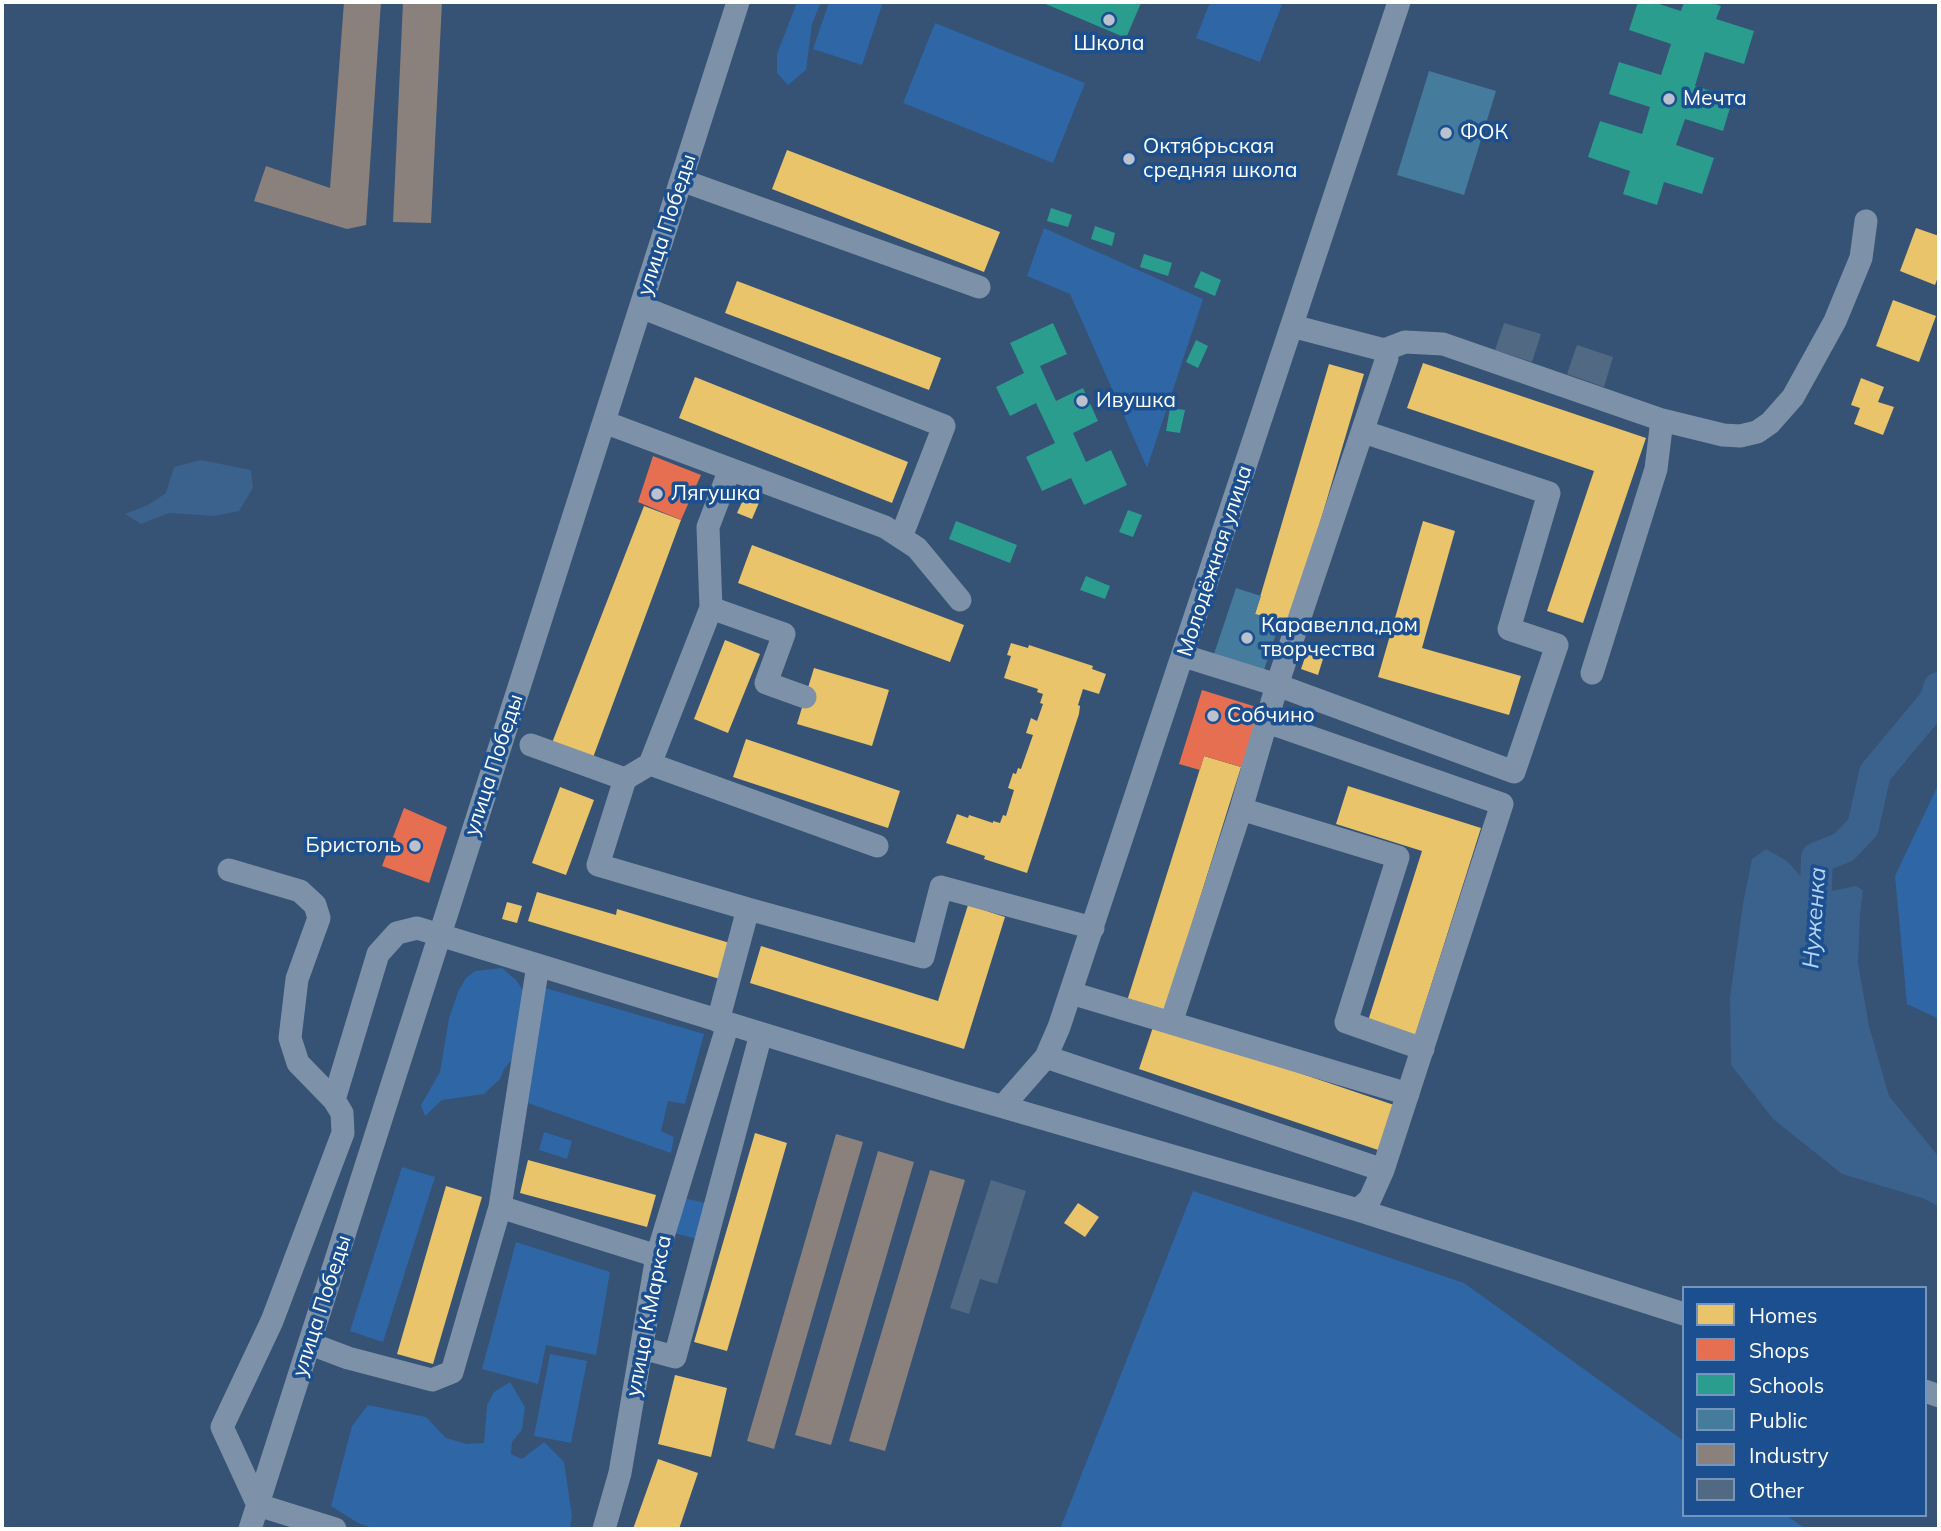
<!DOCTYPE html>
<html>
<head>
<meta charset="utf-8">
<style>
  body { margin:0 }
  #map { position:relative; width:1941px; height:1531px; overflow:hidden; background:#365274; font-family:Mulish,sans-serif }
  canvas { display:block }
  .frame { position:absolute; inset:0; border:4px solid #fff; pointer-events:none }
  .legend { position:absolute; left:1682px; top:1286px; width:245px; height:231px; box-sizing:border-box; background:#1b4f8f; border:2px solid #7695bc; margin:0; padding:9px 12px; list-style:none; font-size:21px; color:#fff }
  .legend li { display:flex; align-items:center; gap:14px; height:35px }
  .legend b { width:35px; border:2px solid #7695bc }
</style>
</head>
<body>
<div id="map">
<canvas width="1941" height="1531"></canvas>
<div class="frame"></div>
<ul class="legend">
<li><b style="height:19px;background:#e9c46a"></b>Homes</li>
<li><b style="height:19px;background:#e76f51"></b>Shops</li>
<li><b style="height:19px;background:#2a9d8f"></b>Schools</li>
<li><b style="height:19px;background:#457b9d"></b>Public</li>
<li><b style="height:19px;background:#8a817c"></b>Industry</li>
<li><b style="height:19px;background:#526984"></b>Other</li>
</ul>
</div>
<script>
const ctx = document.querySelector('canvas').getContext('2d');
ctx.lineJoin = 'round';
function fillPath(path, color) {
  ctx.fillStyle = color;
  ctx.fill(path, 'evenodd');
}
function poly(rows) {
  const path = new Path2D();
  for (const r of rows) {
    path.moveTo(r[0], r[1]);
    for (let i = 2; i < r.length; i += 2) path.lineTo(r[i], r[i + 1]);
  }
  return path;
}
function strokePath(path, color, width, dash) {
  ctx.strokeStyle = color;
  ctx.lineWidth = width;
  ctx.lineCap = dash ? 'butt' : 'round';
  ctx.setLineDash(dash || []);
  ctx.stroke(path);
}
function drawText(font, color, halo, rows, align = 'center') {
  ctx.font = font + ' Mulish,sans-serif';
  ctx.lineWidth = 7;
  ctx.setLineDash([]);
  ctx.textBaseline = 'middle';
  ctx.strokeStyle = halo;
  ctx.fillStyle = color;
  for (const [text, x, y, turn = 0] of rows) {
    ctx.save();
    ctx.translate(x, y);
    ctx.rotate((+turn || 0) * Math.PI / 180);
    ctx.textAlign = isNaN(turn) ? turn : align;
    if (halo) ctx.strokeText(text, 0, 0);
    ctx.fillText(text, 0, 0);
    ctx.restore();
  }
}
const green = poly([
  [797,2,821,2,812,24,806,70,788,85,777,73,777,54],
  [829,2,883,2,862,65,813,49],
  [1210,2,1283,2,1260,62,1196,38],
  [935,23,1085,83,1053,163,903,103],
  [1044,228,1203,299,1147,468,1070,294,1027,276],
  [1939,783,1939,1019,1907,1004,1895,876],
  [502,968,516,980,525,993,514,1057,504,1069,500,1079,484,1094,442,1100,425,1116,421,1105,440,1072,449,1018,458,992,466,978,475,971],
  [542,987,704,1034,685,1104,668,1101,661,1131,674,1137,671,1153,525,1102],
  [544,1132,572,1141,567,1159,539,1150],
  [402,1167,435,1177,383,1342,350,1331],
  [1193,1191,1464,1283,1684,1441,1684,1515,1786,1515,1806,1529,1060,1529],
  [683,1198,706,1203,697,1239,674,1233],
  [516,1242,610,1272,596,1355,546,1345,538,1384,482,1369],
  [550,1354,587,1361,571,1443,534,1436],
  [510,1382,525,1407,522,1430,512,1442,511,1454,522,1459,544,1442,564,1462,572,1516,570,1529,376,1529,358,1523,331,1506,352,1426,368,1405,426,1417,446,1438,467,1444,484,1443,487,1405,494,1392]
]);
const water = poly([
  [201,460,251,470,253,488,239,511,214,516,169,513,141,524,125,514,148,505,166,493,174,467],
  [1766,849,1787,861,1817,894,1856,886,1863,890,1860,914,1858,963,1869,1026,1889,1096,1939,1157,1939,1207,1925,1199,1842,1174,1773,1119,1731,1065,1730,997,1743,904,1752,859]
]);
const homes = poly([
  [787,150,1000,232,984,272,772,189],
  [1916,228,1939,236,1939,274,1935,285,1900,271],
  [737,281,941,358,929,390,725,313],
  [1893,300,1936,316,1919,362,1876,346],
  [1423,363,1646,438,1583,623,1547,611,1594,471,1407,408],
  [1329,364,1364,374,1290,624,1255,614],
  [695,377,908,462,892,503,679,418],
  [1861,378,1884,387,1878,402,1894,407,1883,435,1854,424,1860,408,1851,405],
  [747,491,761,498,752,519,737,513],
  [644,506,681,520,591,763,550,748],
  [1423,521,1455,531,1422,648,1521,676,1509,715,1378,677],
  [752,545,964,625,950,662,738,583],
  [725,640,760,654,728,733,694,719],
  [1011,643,1028,648,1029,645,1093,666,1092,669,1106,674,1099,694,1083,689,1078,705,1080,706,1079,714,1027,873,984,859,985,856,946,843,957,814,968,818,969,815,993,823,993,821,1000,823,1003,815,1006,816,1014,790,1008,788,1013,773,1016,774,1018,768,1021,769,1033,735,1026,733,1031,718,1037,721,1043,704,1040,703,1043,694,1037,692,1038,689,1004,678,1011,656,1007,655],
  [1310,643,1326,649,1318,675,1301,669],
  [814,668,889,690,872,746,797,724],
  [746,739,900,791,888,828,733,777],
  [1204,756,1241,767,1164,1013,1127,1001],
  [1348,786,1481,828,1414,1039,1367,1024,1422,851,1336,824],
  [560,787,594,800,566,875,532,863],
  [537,892,616,915,617,909,733,944,723,980,528,921],
  [507,902,522,906,517,923,502,919],
  [968,905,1005,917,964,1049,750,983,761,946,938,1001],
  [1154,1024,1394,1105,1378,1150,1139,1069],
  [755,1133,787,1143,727,1351,694,1342],
  [528,1160,656,1195,647,1227,520,1193],
  [446,1186,482,1197,433,1364,397,1354],
  [1078,1203,1099,1217,1085,1237,1064,1223],
  [675,1375,727,1388,711,1457,658,1444],
  [658,1459,698,1473,679,1529,633,1529]
]);
const shops = poly([
  [653,456,701,475,681,520,638,502],
  [1202,690,1266,710,1248,769,1204,756,1200,770,1179,764],
  [404,808,447,827,429,883,382,866]
]);
const schools = poly([
  [1041,2,1139,2,1141,3,1126,38],
  [1638,2,1653,2,1681,11,1684,2,1709,2,1721,6,1716,19,1754,31,1744,64,1705,52,1695,86,1733,98,1723,131,1685,119,1676,145,1714,158,1702,194,1664,182,1657,205,1623,194,1630,171,1588,157,1600,121,1642,134,1650,107,1609,94,1619,62,1661,75,1671,44,1629,30],
  [1051,208,1072,215,1068,227,1047,221],
  [1095,226,1115,233,1112,246,1091,239],
  [1144,254,1172,263,1168,276,1140,267],
  [1201,271,1221,280,1215,296,1194,287],
  [1053,323,1067,354,1040,366,1056,401,1083,388,1098,421,1073,433,1086,462,1111,450,1127,485,1084,505,1071,478,1042,491,1026,457,1055,443,1036,403,1010,416,996,387,1024,373,1010,343],
  [1196,340,1208,346,1198,368,1186,362],
  [1170,408,1185,410,1180,433,1166,431],
  [1128,510,1142,515,1133,537,1119,532],
  [956,521,1017,545,1010,563,949,539],
  [1086,576,1110,586,1105,599,1080,590]
]);
const public = poly([
  [1429,71,1496,91,1464,195,1397,175],
  [1236,588,1261,596,1255,614,1280,622,1264,670,1214,654]
]);
const industry = poly([
  [344,2,381,2,366,225,347,229,254,201,266,166,330,188],
  [403,2,442,2,431,223,393,222],
  [836,1134,863,1142,774,1449,747,1441],
  [878,1151,914,1162,831,1445,795,1435],
  [930,1170,965,1180,885,1451,849,1441]
]);
const river = poly([
  [1814,935,1817,858,1844,847,1863,827,1875,773,1935,701,1939,688]
]);
const building = poly([
  [1504,323,1541,334,1532,362,1495,350],
  [1577,345,1613,357,1604,387,1567,374],
  [991,1180,1026,1191,997,1284,980,1279,969,1314,950,1308]
]);
const minor = poly([
  [681,180,979,287],
  [641,307,944,426,901,537],
  [1384,350,1405,342,1443,344,1662,420,1723,435,1740,436,1757,432,1770,423,1793,397,1835,321,1861,258,1866,221],
  [604,422,885,527,917,548,960,600],
  [711,608,784,634,766,683,805,697],
  [1184,656,1277,685,1514,772,1557,645,1509,629,1549,493,1364,432],
  [1592,673,1656,469,1662,420],
  [1267,722,1502,804,1383,1170,1370,1199,1358,1210],
  [531,745,625,779,598,865,748,909],
  [650,764,877,846],
  [625,779,650,764,711,608,708,527,730,469],
  [1241,809,1398,857,1346,1022,1423,1049],
  [229,870,300,891,315,905,319,918,297,979,290,1038,298,1063,334,1100,342,1113,343,1133,272,1321,222,1427,258,1505,335,1529],
  [1071,993,1408,1094],
  [718,1021,748,909,923,957,941,887,1093,928],
  [1171,1023,1241,809,1277,685,1387,358,1384,350,1292,326],
  [1046,1057,1383,1170],
  [334,1100,378,954,397,933,417,928,952,1092,1358,1210,1684,1314],
  [1003,1106,1046,1057,1059,1027,1399,2],
  [500,1207,657,1256],
  [311,1344,348,1358,432,1380,452,1372,500,1207,538,965],
  [642,1348,675,1357,761,1034],
  [1925,1391,1939,1396],
  [250,1529,738,2],
  [604,1529,620,1473,657,1256,728,1024]
]);
const markers = [
  [1109,20,7,"#b9c2ce"],
  [1669,99,7,"#b9c2ce"],
  [1446,133,7,"#b9c2ce"],
  [1129,159,7,"#b9c2ce"],
  [1082,401,7,"#b9c2ce"],
  [657,494,7,"#b9c2ce"],
  [1247,638,7,"#b9c2ce"],
  [1213,716,7,"#b9c2ce"],
  [415,846,7,"#b9c2ce"]
];
const poiNames = [
  ["Школа",1109,44,"center"],
  ["Мечта",1683,99],
  ["ФОК",1460,133],
  ["Октябрьская",1143,147],
  ["средняя школа",1143,171],
  ["Ивушка",1096,401],
  ["Лягушка",671,494],
  ["Каравелла,дом",1261,626],
  ["творчества",1261,650],
  ["Собчино",1227,716],
  ["Бристоль",401,846,"right"]
];
const streetNames = [
  ["улица Победы",667,225,-72],
  ["Молодёжная улица",1215,561,-72],
  ["улица Победы",494,765,-72],
  ["улица Победы",322,1306,-72],
  ["улица К.Маркса",649,1316,-79]
];
const waterNames = [
  ["Нуженка",1815,918,-86]
];
fillPath(green, '#2f66a5');
fillPath(water, '#3b618d');
fillPath(homes, '#e9c46a');
fillPath(shops, '#e76f51');
fillPath(schools, '#2a9d8f');
fillPath(public, '#457b9d');
fillPath(industry, '#8a817c');
strokePath(river, '#3b618d', 32);
fillPath(building, '#526984');
strokePath(minor, '#7d92a8', 23);
for (const [x, y, r, color] of markers) {
  const dot = new Path2D();
  dot.arc(x, y, r, 0, 2 * Math.PI);
  ctx.fillStyle = color;
  ctx.fill(dot);
  strokePath(dot, '#1b4f8f', 2.5);
}
drawText('21px', '#fff', '#1b4f8f', poiNames, 'left');
drawText('21px', '#fff', '#1b4f8f', streetNames);
drawText('italic 23px', '#b5d3f5', '#1b4f8f', waterNames);
</script>
</body>
</html>
